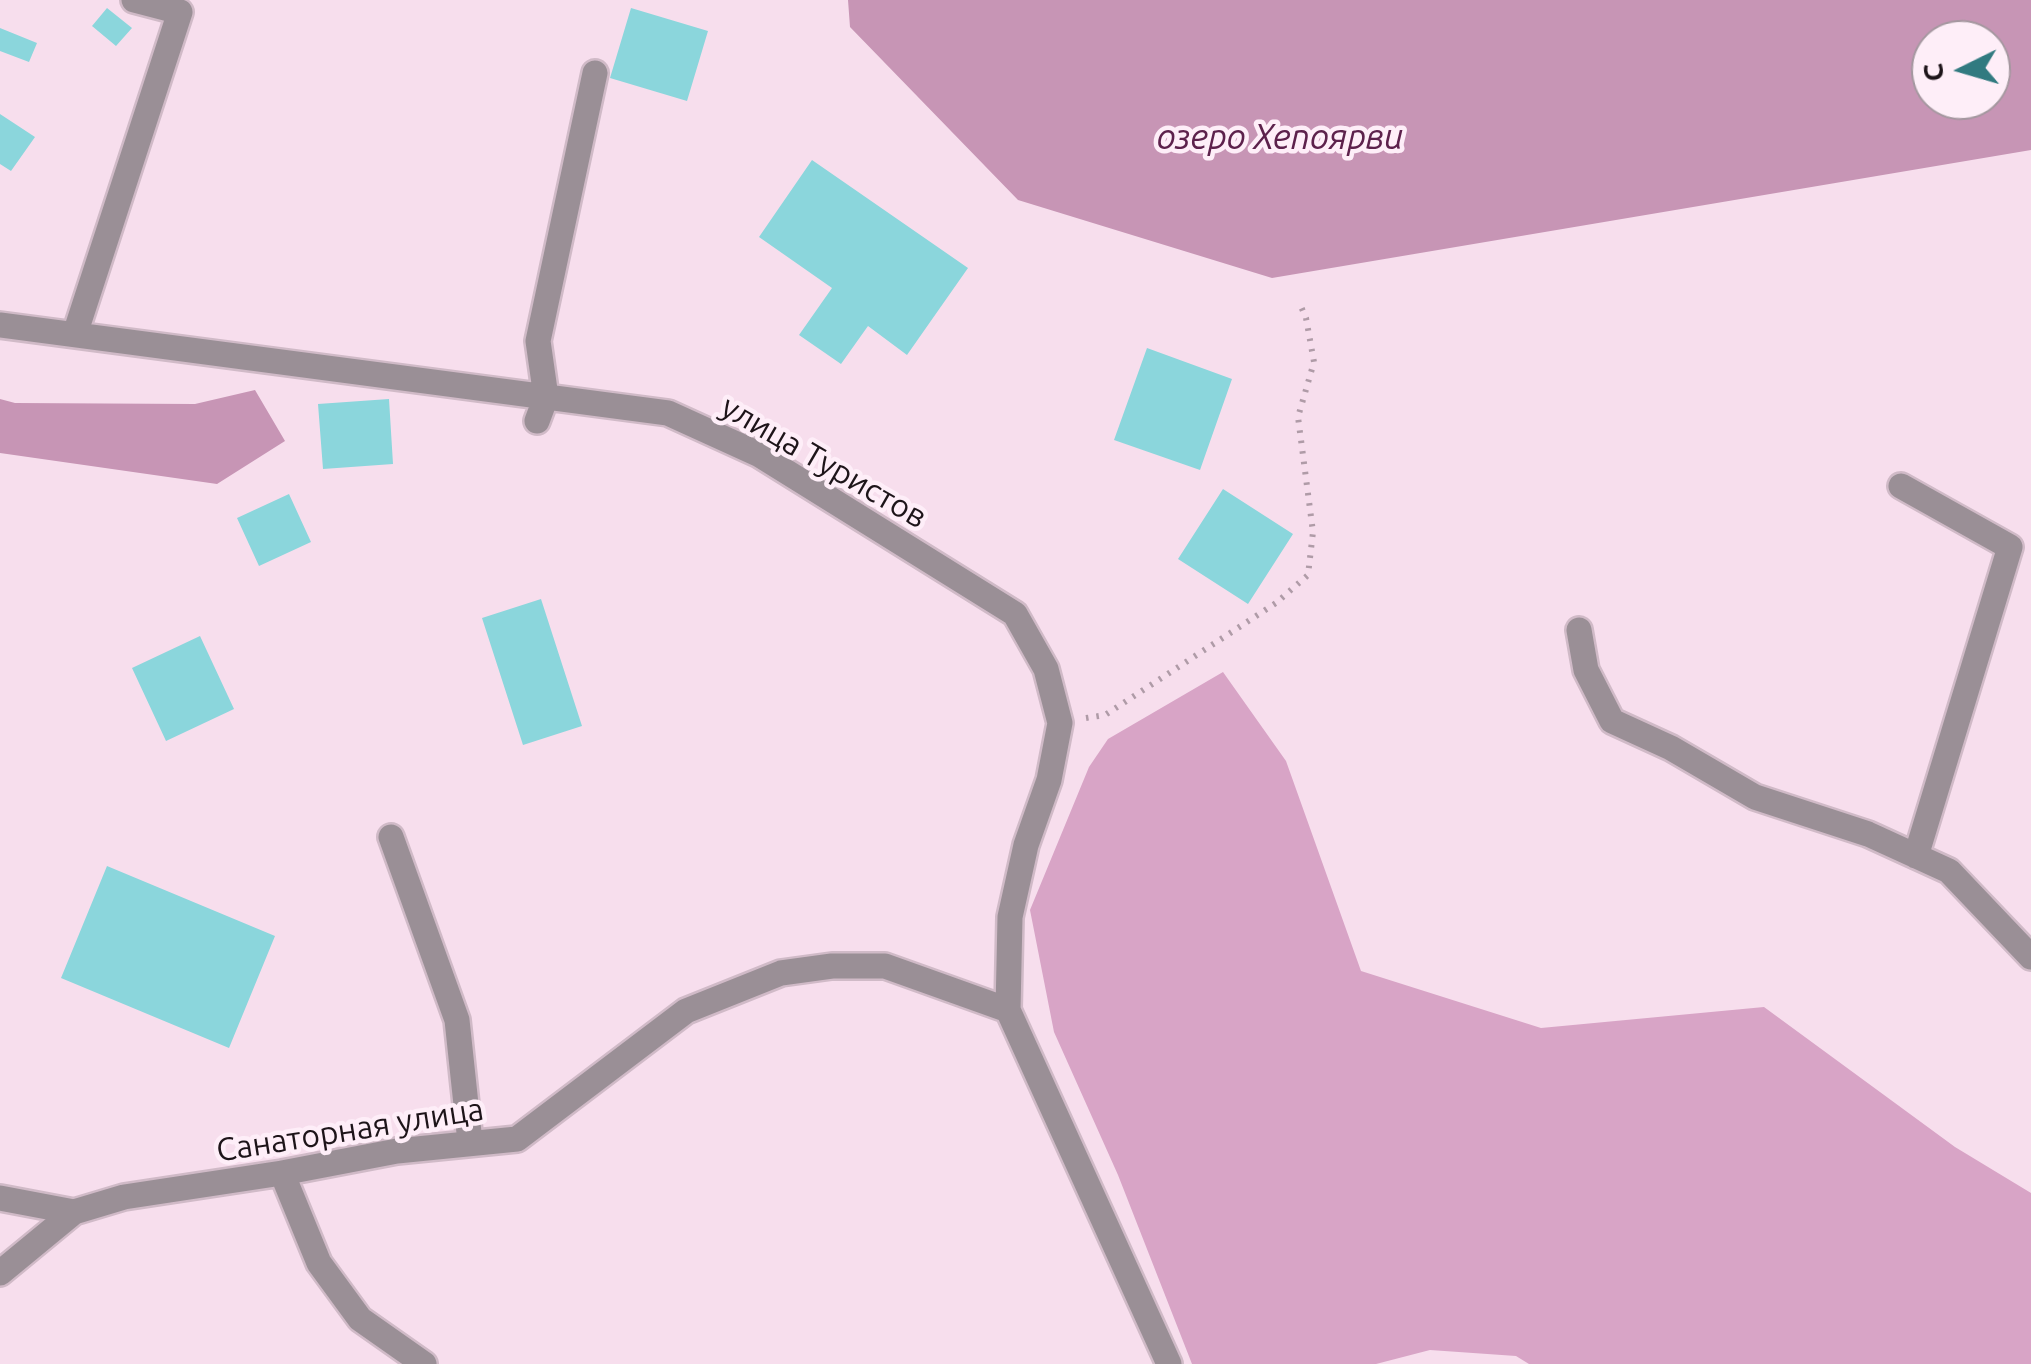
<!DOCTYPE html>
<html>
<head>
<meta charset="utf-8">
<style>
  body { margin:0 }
  #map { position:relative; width:2031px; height:1364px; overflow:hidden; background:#f7deed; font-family:Ubuntu,sans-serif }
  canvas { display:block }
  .north { position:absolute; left:1911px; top:20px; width:100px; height:100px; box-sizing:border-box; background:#feeef8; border:2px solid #a4979f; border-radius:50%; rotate:265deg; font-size:28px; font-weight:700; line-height:40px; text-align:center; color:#1d1419 }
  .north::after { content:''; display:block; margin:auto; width:35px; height:45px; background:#317a80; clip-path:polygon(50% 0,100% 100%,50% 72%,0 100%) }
</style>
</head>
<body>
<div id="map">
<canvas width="2031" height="1364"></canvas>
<div class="north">С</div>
</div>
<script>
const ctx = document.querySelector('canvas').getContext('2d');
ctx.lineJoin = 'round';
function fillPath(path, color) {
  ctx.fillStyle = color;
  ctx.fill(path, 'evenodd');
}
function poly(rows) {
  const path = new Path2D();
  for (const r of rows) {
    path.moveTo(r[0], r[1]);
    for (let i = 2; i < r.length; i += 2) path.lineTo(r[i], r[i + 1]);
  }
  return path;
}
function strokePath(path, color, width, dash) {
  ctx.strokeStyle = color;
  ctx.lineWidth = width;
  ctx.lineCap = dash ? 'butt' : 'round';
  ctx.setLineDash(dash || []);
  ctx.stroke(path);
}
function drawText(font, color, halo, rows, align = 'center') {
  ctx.font = font + ' Ubuntu,sans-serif';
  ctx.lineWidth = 9;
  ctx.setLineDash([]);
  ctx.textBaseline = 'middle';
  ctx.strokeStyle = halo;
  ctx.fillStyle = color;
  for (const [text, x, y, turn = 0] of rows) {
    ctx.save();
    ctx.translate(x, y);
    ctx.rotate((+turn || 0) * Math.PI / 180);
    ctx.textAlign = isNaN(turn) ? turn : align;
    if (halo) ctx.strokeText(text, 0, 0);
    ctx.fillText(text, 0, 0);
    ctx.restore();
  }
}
const forest = poly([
  [1223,672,1286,761,1361,971,1541,1028,1764,1007,1955,1147,2031,1193,2031,1364,1529,1364,1516,1356,1430,1350,1376,1364,1192,1364,1118,1175,1054,1032,1030,910,1089,767,1108,739]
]);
const water = poly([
  [848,0,2031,0,2031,150,1272,278,1018,200,850,27],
  [1931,40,1991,40,1991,100,1931,100],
  [255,390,285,441,217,484,0,453,0,399,15,403,195,404]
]);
const building = poly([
  [107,8,132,28,116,46,92,26],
  [631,8,708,31,687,101,610,78],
  [0,28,37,43,29,62,0,51],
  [0,114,35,137,11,171,0,164],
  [812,160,968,268,907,355,868,326,841,364,799,335,832,288,759,237],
  [1147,348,1232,379,1200,470,1114,440],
  [389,399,393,464,323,469,318,404],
  [1223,489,1293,534,1248,604,1178,559],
  [289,494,311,542,259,566,237,518],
  [541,599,582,726,523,745,482,618],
  [200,636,234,709,166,741,132,668],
  [107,866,275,936,229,1048,61,978]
]);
const path = poly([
  [1086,718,1105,715,1276,603,1308,575,1313,532,1298,417,1314,362,1306,318,1299,302]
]);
const minor = poly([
  [0,325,668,413,758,454,1015,614,1046,669,1060,723,1049,780,1026,845,1010,917,1008,1010],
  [75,334,180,12,134,0],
  [537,421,546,397,538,341,595,73],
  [1901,486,2010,547,1916,856],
  [1579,630,1586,670,1612,721,1671,748,1755,797,1868,834,1949,871,2031,957],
  [391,837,457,1020,470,1142],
  [282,1173,319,1263,360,1319,424,1364],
  [0,1198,74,1212],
  [0,1273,74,1212,124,1197,282,1173,397,1151,517,1139,686,1011,781,973,832,966,885,966,1008,1010,1169,1364]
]);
const streetNames = [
  ["улица Туристов",824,462,30],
  ["Санаторная улица",350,1130,-9]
];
const waterNames = [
  ["озеро Хепоярви",1280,137]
];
fillPath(forest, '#d8a4c6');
fillPath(water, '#c795b5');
fillPath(building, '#8bd6dc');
strokePath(minor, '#d0bac7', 30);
strokePath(path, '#af9ba7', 6, [2.5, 8]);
strokePath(minor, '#9a8f96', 25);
drawText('32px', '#1d1419', '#feeef8', streetNames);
drawText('italic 35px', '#5d214c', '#feeef8', waterNames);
</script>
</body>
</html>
